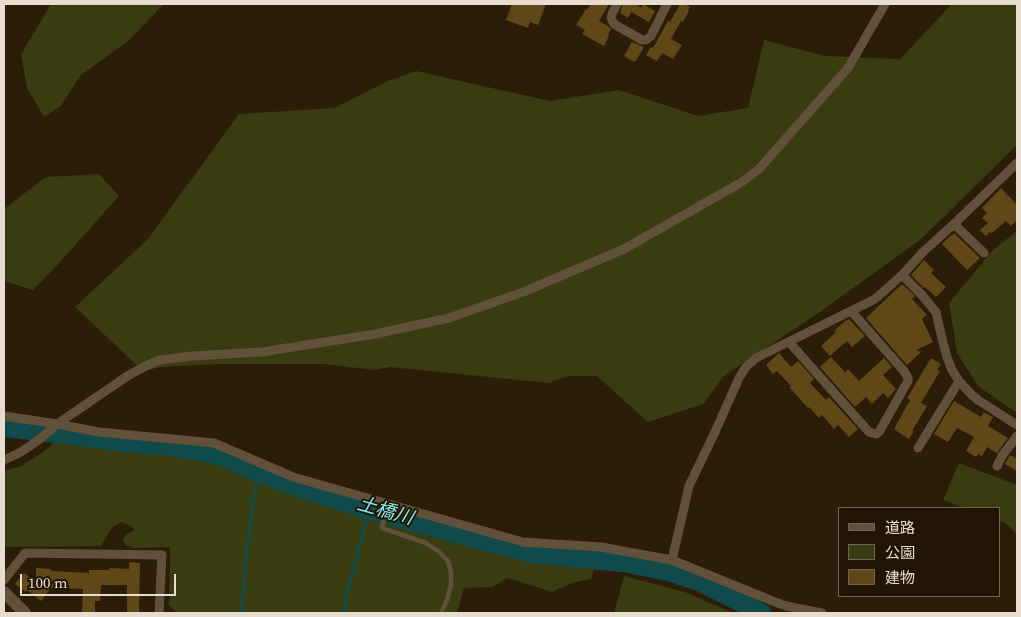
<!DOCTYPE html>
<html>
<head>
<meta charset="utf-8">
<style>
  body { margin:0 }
  #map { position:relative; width:1021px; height:617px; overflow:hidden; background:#2c1d08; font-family:"Source Serif 4","Noto Sans JP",serif }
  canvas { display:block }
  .frame { position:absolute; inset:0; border:5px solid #e6dcd0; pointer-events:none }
  .legend { position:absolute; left:838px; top:507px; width:162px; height:90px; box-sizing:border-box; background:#221402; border:1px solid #706454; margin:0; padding:6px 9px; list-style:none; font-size:15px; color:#e6dcd0 }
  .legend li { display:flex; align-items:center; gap:10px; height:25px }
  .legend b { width:25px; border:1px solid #706454 }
  .scale { position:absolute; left:20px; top:574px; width:156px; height:22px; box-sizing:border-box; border:2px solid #e6dcd0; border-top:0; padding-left:6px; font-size:15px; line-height:18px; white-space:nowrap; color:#e6dcd0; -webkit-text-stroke:4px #221402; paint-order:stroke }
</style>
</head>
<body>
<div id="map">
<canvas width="1021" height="617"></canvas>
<div class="frame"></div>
<ul class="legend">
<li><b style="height:6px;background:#61503a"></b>道路</li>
<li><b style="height:14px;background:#383c10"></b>公園</li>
<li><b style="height:14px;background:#604718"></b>建物</li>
</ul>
<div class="scale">100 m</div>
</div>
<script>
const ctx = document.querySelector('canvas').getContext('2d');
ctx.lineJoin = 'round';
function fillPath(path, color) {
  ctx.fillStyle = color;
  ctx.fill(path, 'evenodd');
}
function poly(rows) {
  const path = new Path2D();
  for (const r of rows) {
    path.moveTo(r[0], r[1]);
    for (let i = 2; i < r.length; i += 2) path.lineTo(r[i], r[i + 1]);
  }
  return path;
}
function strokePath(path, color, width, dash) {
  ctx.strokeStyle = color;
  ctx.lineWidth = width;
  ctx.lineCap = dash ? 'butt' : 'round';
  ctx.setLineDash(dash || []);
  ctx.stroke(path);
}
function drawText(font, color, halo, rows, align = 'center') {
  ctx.font = font + ' "Source Serif 4","Noto Sans JP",serif';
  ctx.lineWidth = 4;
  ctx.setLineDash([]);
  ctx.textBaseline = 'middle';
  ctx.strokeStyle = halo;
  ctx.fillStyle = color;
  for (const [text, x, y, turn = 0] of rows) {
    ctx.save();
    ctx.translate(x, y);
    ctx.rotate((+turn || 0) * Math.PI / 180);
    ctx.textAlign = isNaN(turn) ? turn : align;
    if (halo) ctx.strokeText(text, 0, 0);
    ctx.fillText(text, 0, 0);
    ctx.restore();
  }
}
const green = poly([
  [51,4,164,4,128,41,80,76,61,106,44,117,27,88,21,54],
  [952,4,1017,4,1017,145,920,240,820,312,724,376,703,404,648,422,597,376,569,376,548,383,390,367,375,370,323,364,220,364,161,367,143,371,75,307,147,240,239,114,335,108,388,81,416,71,550,101,619,90,698,116,748,108,764,40,825,56,900,59],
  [99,174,119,196,60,262,33,290,4,281,4,209,46,177],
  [1017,231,1017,413,979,387,957,353,949,303,993,250],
  [58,439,174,452,217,459,251,475,360,513,596,561,591,579,572,583,552,592,508,578,492,587,464,588,457,613,176,613,169,605,170,547,133,548,126,545,123,540,125,535,135,530,131,526,121,522,112,528,101,546,17,547,4,546,4,471,21,466,46,450],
  [959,463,1017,485,1017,534,1004,522,1000,521,1000,508,966,508,943,500],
  [624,576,685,592,733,613,614,613]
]);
const stream = poly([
  [241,613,249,531,258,473],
  [344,613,346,597,369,510]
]);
const river = poly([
  [4,427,145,445,163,445,218,455,238,463,249,469,296,487,369,510,529,553,627,563,670,572,700,582,762,613]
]);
const building = poly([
  [512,4,546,4,538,25,530,22,528,28,506,20],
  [591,4,609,4,599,21,608,26,611,29,608,35,609,36,604,46,582,34,585,30,576,25,586,9,587,10],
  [623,4,636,4,641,8,643,4,655,11,649,22,631,12,628,18,620,13],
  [680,4,684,4,690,7,688,10,689,11,683,22,681,21,671,39,682,45,673,59,662,53,657,61,646,55,651,47,653,48,668,21,670,22],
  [632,42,644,47,636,61,635,60,634,62,624,56],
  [1001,188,1017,205,1017,220,1011,226,1006,221,992,233,990,232,986,236,980,230,988,223,982,218,987,213,982,208],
  [954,233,980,258,967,270,942,244],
  [924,260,934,270,931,273,946,287,936,297,925,287,924,288,911,275],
  [902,284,915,296,912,299,927,315,922,319,933,342,916,350,921,352,907,365,866,318],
  [849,319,865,336,852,347,847,341,830,356,821,346,836,332,834,331,845,321],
  [779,353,791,367,798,361,814,379,810,383,826,400,829,397,858,429,849,437,838,425,834,429,822,415,819,418,809,407,808,408,790,388,791,386,777,371,773,374,766,365],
  [831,357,845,372,848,369,859,381,884,358,892,367,883,375,896,389,888,398,883,393,872,404,866,397,855,407,820,367],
  [931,358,941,364,937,370,940,371,921,403,927,406,912,431,914,431,909,439,894,429,910,400,907,398],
  [954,401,981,417,984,412,993,417,988,426,1008,438,997,453,987,447,982,456,978,454,976,457,966,451,974,437,957,428,948,442,934,434],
  [1010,455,1017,459,1017,471,1005,464],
  [129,562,140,563,139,613,127,613,127,585,102,585,101,586,100,601,95,601,95,613,82,613,83,589,51,588,41,601,27,590,26,592,15,584,24,573,36,582,36,568,51,569,51,571,89,573,89,570,109,570,109,568,129,569]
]);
const lane = poly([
  [387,503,382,528,426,543,438,551,448,561,451,573,451,585,447,600,441,613]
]);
const street = poly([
  [617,4,612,14,611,18,614,24,642,40,646,40,651,36,667,4],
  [954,224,984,253],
  [902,275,920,293,936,312,943,343,948,360,952,370,959,381,971,394,978,400,1017,425],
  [789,342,869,432,876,434,879,432,908,381,908,378,904,371,851,311],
  [4,416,57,424,99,432,214,443,293,477,523,542,601,547,672,560,775,602,786,606,822,613],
  [918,448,959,381],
  [4,460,21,452,40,439,57,424,129,375,146,366,160,360,192,356,262,352,375,334,449,318,523,292,624,249,742,182,759,169,848,68,885,4],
  [997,466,1002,456,1017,436],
  [672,560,689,486,715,432,739,378,746,367,756,358,875,299,902,275,924,251,954,224,1017,163],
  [4,580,25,553,162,555,159,613]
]);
const secondary = poly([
  [4,592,25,613]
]);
const waterNames = [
  ["土橋川",385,512,16]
];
fillPath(green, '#383c10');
strokePath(stream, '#104a4b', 3);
strokePath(river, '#104a4b', 19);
fillPath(building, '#604718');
strokePath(lane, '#61503a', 4.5);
strokePath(street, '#61503a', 9);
strokePath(secondary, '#61503a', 12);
drawText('italic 19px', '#7eecee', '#221402', waterNames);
</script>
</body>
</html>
